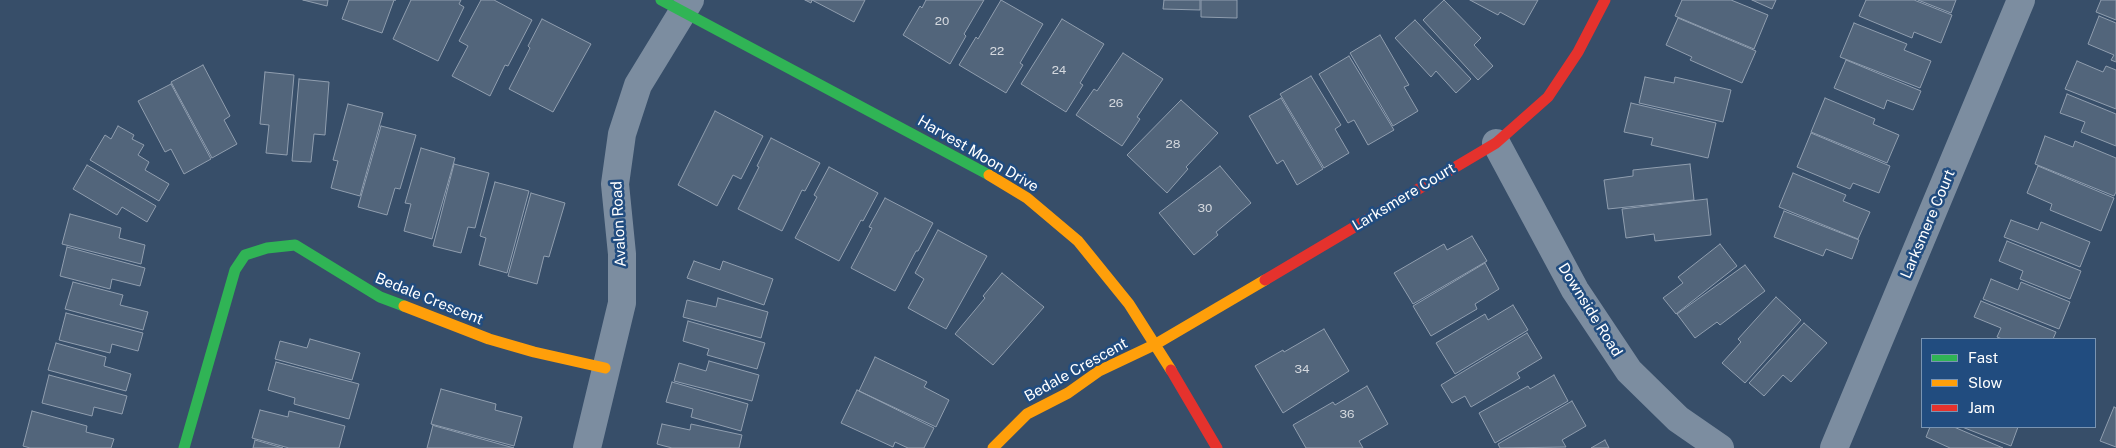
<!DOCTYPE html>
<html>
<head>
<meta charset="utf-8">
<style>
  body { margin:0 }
  #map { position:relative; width:2116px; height:448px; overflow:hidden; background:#374e69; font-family:"Public Sans",sans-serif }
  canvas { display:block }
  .legend { position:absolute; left:1921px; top:338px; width:175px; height:90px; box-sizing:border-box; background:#214c7f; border:1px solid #7a94b2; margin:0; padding:6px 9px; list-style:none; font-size:15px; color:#fff }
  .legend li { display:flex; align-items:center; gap:10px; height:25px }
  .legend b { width:25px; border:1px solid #7a94b2 }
</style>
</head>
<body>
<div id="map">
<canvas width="2116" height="448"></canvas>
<ul class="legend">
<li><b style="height:6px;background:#30b455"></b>Fast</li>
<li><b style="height:6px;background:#ff9f0a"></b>Slow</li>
<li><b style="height:6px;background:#e5322d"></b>Jam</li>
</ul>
</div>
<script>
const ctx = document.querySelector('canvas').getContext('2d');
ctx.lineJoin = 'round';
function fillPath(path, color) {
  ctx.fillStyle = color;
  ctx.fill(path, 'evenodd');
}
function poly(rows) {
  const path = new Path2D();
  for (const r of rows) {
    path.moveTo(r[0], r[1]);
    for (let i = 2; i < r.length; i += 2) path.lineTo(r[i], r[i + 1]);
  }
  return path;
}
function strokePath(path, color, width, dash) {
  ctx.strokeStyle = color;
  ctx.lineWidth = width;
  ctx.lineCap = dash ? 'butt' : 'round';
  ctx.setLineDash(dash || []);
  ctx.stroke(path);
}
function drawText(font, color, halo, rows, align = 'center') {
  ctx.font = font + ' "Public Sans",sans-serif';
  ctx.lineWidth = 5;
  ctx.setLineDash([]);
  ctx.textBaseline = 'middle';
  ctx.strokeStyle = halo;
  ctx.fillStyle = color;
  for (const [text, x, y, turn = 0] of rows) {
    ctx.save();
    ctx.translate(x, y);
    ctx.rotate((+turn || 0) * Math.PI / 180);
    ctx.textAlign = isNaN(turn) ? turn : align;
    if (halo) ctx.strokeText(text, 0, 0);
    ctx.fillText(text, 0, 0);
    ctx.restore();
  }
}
const building = poly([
  [303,0,328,0,327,6,303,0],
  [349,0,396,0,394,0,382,33,342,19,349,0],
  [411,0,461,0,459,4,464,7,438,61,393,39,411,0],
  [481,0,494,0,532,20,508,66,505,65,490,96,452,76,468,46,459,41,481,0],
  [805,0,865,0,854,22,812,0,811,3,805,0],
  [926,0,984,0,964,34,966,36,950,64,903,35,920,6,922,8,926,0],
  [1001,0,1043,24,1020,63,1023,65,1006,93,959,65,976,37,978,39,1001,0],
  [1164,0,1200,0,1200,10,1163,9,1164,0],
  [1201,0,1237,0,1237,18,1201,17,1201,0],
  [1444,0,1481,38,1474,45,1493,66,1478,80,1423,20,1444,0],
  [1470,0,1538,0,1524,25,1500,12,1498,15,1470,0],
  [1682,0,1731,0,1768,15,1754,49,1675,16,1682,0],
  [1752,0,1776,0,1772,9,1752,0],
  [1866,0,1914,0,1952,15,1941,43,1914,32,1912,38,1859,16,1866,0],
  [1918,0,1956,0,1951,13,1918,0],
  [2101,0,2116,0,2116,20,2096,12,2101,0],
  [2099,16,2116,23,2116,62,2111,60,2114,55,2088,44,2099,16],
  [1678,18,1756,51,1742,83,1690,60,1692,57,1666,45,1678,18],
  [542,19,591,44,553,112,509,89,530,48,528,46,542,19],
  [1062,19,1104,44,1080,83,1083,85,1066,112,1021,84,1062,19],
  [1415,20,1471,79,1456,93,1436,71,1431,77,1395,38,1415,20],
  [1854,23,1907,44,1904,50,1931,61,1920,88,1840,57,1854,23],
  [1380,35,1409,85,1404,87,1418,111,1393,126,1350,53,1380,35],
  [1123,53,1163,79,1137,117,1140,119,1122,146,1076,115,1094,89,1097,91,1123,53],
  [1349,56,1394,130,1368,145,1354,120,1348,123,1319,74,1349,56],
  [1846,60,1921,91,1913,110,1887,100,1884,109,1834,88,1846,60],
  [2077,61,2103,72,2106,66,2116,70,2116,109,2065,89,2077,61],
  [203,65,230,116,224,120,237,144,212,158,171,82,203,65],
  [265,72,294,75,287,155,266,153,269,125,260,124,265,72],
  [1311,76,1341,125,1335,129,1349,153,1324,168,1280,94,1311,76],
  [1645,77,1674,83,1675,77,1731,90,1723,122,1639,103,1645,77],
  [299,79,329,82,325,135,314,134,311,162,292,161,299,79],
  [171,84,211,159,184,174,171,149,165,152,138,101,171,84],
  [2067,94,2116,114,2116,146,2081,132,2085,122,2060,113,2067,94],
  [1281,98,1323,169,1297,185,1283,160,1277,164,1249,116,1281,98],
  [1825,98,1875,119,1873,124,1899,135,1887,163,1811,132,1825,98],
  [1181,100,1218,133,1186,167,1188,169,1167,193,1127,155,1181,100],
  [1631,103,1716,123,1708,158,1651,145,1653,138,1624,132,1631,103],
  [348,104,383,113,360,196,331,188,338,161,333,160,348,104],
  [715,111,763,136,741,179,733,175,717,206,678,185,715,111],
  [118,126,134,135,132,139,144,145,138,155,149,162,145,170,169,184,159,201,90,160,105,135,111,139,118,126],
  [381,126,416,135,400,189,395,188,387,215,358,207,381,126],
  [1811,133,1890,166,1879,193,1853,183,1850,189,1797,167,1811,133],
  [2045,136,2073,147,2075,141,2116,158,2116,192,2114,196,2035,164,2045,136],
  [771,138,820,163,805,191,802,190,782,231,738,209,759,167,757,166,771,138],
  [421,148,455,158,432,239,404,231,411,204,405,203,421,148],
  [454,164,489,173,475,228,468,227,461,253,433,246,454,164],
  [1690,164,1694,200,1608,209,1604,180,1633,176,1633,170,1690,164],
  [87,165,156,206,147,222,122,207,117,215,73,189,87,165],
  [1220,166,1251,203,1216,232,1218,235,1194,255,1159,213,1220,166],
  [2038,166,2114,198,2101,231,2050,210,2052,204,2027,193,2038,166],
  [829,167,878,193,863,221,861,220,839,261,795,238,817,197,814,195,829,167],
  [1793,173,1846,195,1843,201,1870,212,1858,239,1779,207,1793,173],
  [495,182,529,191,507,273,479,265,486,238,480,236,495,182],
  [531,193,565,203,549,257,544,256,537,284,508,276,531,193],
  [885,198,933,223,918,251,916,251,895,291,851,268,872,228,869,227,885,198],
  [1707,199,1711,235,1655,241,1654,234,1626,238,1622,209,1707,199],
  [1784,211,1859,240,1852,259,1826,249,1823,256,1774,237,1784,211],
  [70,214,121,228,119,238,145,245,141,264,62,244,70,214],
  [2011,220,2038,230,2041,222,2090,242,2080,267,2004,237,2011,220],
  [938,230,987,256,946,329,908,308,924,279,915,273,938,230],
  [1472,236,1487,261,1413,304,1394,273,1444,244,1447,250,1472,236],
  [2007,241,2081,271,2070,299,2020,279,2023,271,1999,261,2007,241],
  [1720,244,1737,266,1676,314,1663,298,1683,283,1678,277,1720,244],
  [67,247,145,268,140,286,112,279,110,289,60,276,67,247],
  [694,261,720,270,723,261,773,279,764,305,687,278,694,261],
  [1485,263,1499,289,1475,304,1477,309,1431,336,1413,306,1485,263],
  [1745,265,1765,291,1720,325,1717,322,1695,338,1677,314,1745,265],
  [1002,273,1044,307,993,365,955,334,985,298,983,296,1002,273],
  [1991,279,2018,290,2021,282,2070,302,2059,329,1983,299,1991,279],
  [73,282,123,295,120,305,148,312,143,330,65,309,73,282],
  [1776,297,1801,320,1745,383,1722,363,1741,342,1738,339,1776,297],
  [718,298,768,312,761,338,683,317,687,300,716,307,718,298],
  [1981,301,2056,332,2053,339,2002,339,1997,337,2001,328,1974,317,1981,301],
  [1513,305,1528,330,1455,374,1436,343,1485,314,1488,320,1513,305],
  [66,313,143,333,138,351,112,344,110,353,59,340,66,313],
  [688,321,765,343,757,369,707,355,709,349,683,341,688,321],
  [1804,323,1827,343,1791,382,1783,375,1764,396,1749,383,1804,323],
  [1324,329,1349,371,1283,413,1255,366,1283,350,1284,352,1324,329],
  [1527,333,1542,358,1517,373,1520,378,1471,407,1465,396,1452,403,1441,385,1527,333],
  [310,339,360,353,352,380,275,359,280,341,307,348,310,339],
  [56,343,106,357,104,366,131,374,126,391,48,370,56,343],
  [875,357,927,382,924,387,949,400,936,427,859,391,875,357],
  [709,361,759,375,752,401,674,381,679,363,706,371,709,361],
  [276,362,359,384,349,419,294,404,295,398,268,390,276,362],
  [49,375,127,396,122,414,94,407,92,416,42,403,49,375],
  [1554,375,1568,401,1495,443,1479,413,1528,386,1530,389,1554,375],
  [672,382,748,404,741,431,691,417,693,409,666,402,672,382],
  [1367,386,1388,424,1359,441,1363,448,1306,448,1293,425,1333,402,1335,405,1367,386],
  [441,389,496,404,495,410,522,417,514,446,431,424,441,389],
  [857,390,934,428,924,448,908,448,895,442,893,447,841,423,857,390],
  [1572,401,1586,426,1562,440,1566,447,1500,448,1498,444,1572,401],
  [2114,407,2116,408,2116,447,2100,441,2114,407],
  [260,410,288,417,289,411,345,426,339,448,289,448,252,438,260,410],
  [32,411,87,426,86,432,114,439,111,448,30,448,23,446,32,411],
  [662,424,690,430,691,424,742,435,739,448,672,448,657,444,662,424],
  [433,425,435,426,514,448,427,448,433,425],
  [1930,427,1954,427,2003,448,1950,448,1926,437,1930,427],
  [1962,427,2018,427,2011,446,1962,427],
  [255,440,283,448,253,448,255,440],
  [1605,440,1609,448,1591,448,1605,440]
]);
const street = poly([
  [1496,143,1575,290,1629,371,1678,419,1720,448],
  [587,448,622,303,622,254,615,184,622,134,638,85,690,0],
  [1834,448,2021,0]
]);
const fast = poly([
  [661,0,989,175],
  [184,448,235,270,245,255,267,248,295,245,380,297,404,306]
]);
const slow = poly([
  [989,175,1027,198,1078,241,1129,304,1171,370],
  [404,306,489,339,534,352,605,368],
  [993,448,1027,414,1068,393,1099,371,1156,344,1265,280]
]);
const jam = poly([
  [1265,280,1496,143,1548,97,1578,52,1605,0],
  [1171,370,1217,448]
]);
const numberNames = [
  ["20",942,21],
  ["22",997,51],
  ["24",1059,70],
  ["26",1116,103],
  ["28",1173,144],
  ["30",1205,208],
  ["34",1302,369],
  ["36",1347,414]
];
const streetNames = [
  ["Harvest Moon Drive",978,154,30],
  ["Larksmere Court",1404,197,-31],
  ["Avalon Road",619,224,-93],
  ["Larksmere Court",1928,224,-67],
  ["Bedale Crescent",429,299,22],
  ["Downside Road",1590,310,58],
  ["Bedale Crescent",1076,370,-29]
];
fillPath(building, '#52657b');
strokePath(building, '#909eaf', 1);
strokePath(street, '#7c8da0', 28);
strokePath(fast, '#30b455', 11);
strokePath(slow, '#ff9f0a', 11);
strokePath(jam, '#e5322d', 11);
drawText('12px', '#d4d8de', null, numberNames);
drawText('15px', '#fff', '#214c7f', streetNames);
</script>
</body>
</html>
